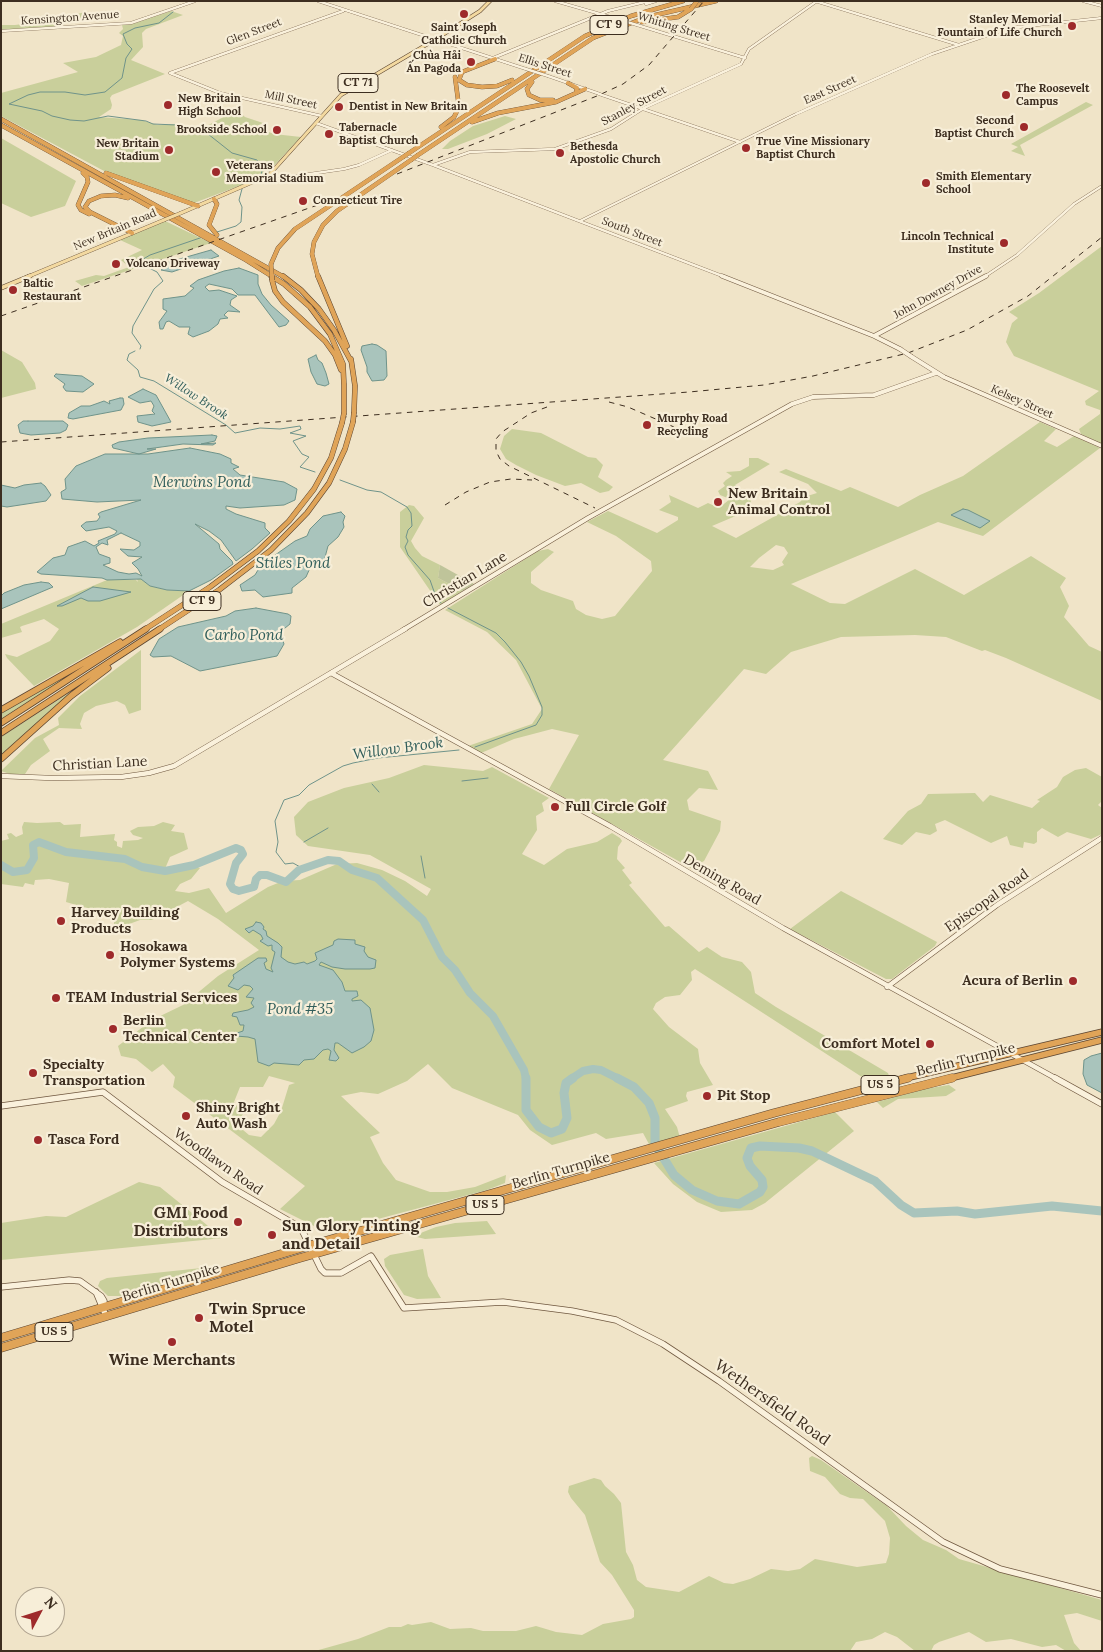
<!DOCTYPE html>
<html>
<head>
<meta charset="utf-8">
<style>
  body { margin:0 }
  #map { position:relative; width:1103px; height:1652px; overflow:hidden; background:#f0e4c8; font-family:Lora,serif }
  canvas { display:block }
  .frame { position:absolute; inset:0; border:2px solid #3d2e20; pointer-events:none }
  .north { position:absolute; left:15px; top:1587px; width:50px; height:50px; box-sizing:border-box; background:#f7eed8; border:1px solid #ada18e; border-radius:50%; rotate:50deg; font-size:14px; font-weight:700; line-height:20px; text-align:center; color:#3d2e20 }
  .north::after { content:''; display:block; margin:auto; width:18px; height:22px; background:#9e2a2b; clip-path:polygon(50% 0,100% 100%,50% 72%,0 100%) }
</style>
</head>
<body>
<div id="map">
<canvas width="1103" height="1652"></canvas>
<div class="frame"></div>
<div class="north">N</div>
</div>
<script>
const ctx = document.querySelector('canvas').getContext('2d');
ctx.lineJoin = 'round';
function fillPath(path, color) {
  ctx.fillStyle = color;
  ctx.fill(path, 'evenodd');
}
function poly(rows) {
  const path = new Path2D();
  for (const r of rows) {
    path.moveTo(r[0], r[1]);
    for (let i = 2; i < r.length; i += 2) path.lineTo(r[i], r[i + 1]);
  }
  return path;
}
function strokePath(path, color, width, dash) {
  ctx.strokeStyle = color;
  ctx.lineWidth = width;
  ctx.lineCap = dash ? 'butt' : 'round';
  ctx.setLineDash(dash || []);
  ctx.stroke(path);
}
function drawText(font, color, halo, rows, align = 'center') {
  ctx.font = font + ' Lora,serif';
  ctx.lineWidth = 4.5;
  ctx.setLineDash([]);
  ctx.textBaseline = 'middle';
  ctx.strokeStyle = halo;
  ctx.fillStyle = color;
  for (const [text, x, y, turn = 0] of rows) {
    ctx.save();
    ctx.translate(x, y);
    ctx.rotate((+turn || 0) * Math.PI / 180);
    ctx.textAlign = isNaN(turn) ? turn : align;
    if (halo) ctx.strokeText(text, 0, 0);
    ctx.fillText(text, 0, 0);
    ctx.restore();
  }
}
const green = poly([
  [171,11,183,15,146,29,142,33,143,47,131,60,165,74,112,95,110,98,112,105,111,109,99,117,141,120,158,125,177,124,189,131,195,132,237,110,245,117,263,123,255,127,274,134,301,137,269,171,260,178,194,203,106,172,1,116,1,93,78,72,63,63,96,57,121,45,123,36,119,33,123,29,122,25,135,23],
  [85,12,89,15,78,21,69,23,67,21,52,24,58,28,1,30,1,25,15,25,53,20],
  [1086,102,1093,105,1020,145,1025,156,1011,151,1018,147,1011,144],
  [505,116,516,119,487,134,448,149,442,149,450,141,473,126],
  [1,138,76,181,65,206,31,217,1,203],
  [165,221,211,243,82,286,75,281,96,275,104,276,129,267,121,260,142,250,120,240],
  [1102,246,1102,444,1081,434,1079,429,1100,414,1100,410,1086,405,1085,401,1099,391,1014,356,1006,342,1012,323,1018,318,1009,312,1039,293],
  [1,350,22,362,35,383,36,389,1,398],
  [1040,422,1056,429,1044,441,1057,447,1074,436,1100,448,983,536,938,522,791,584,830,603,845,604,915,569,964,595,1031,556,1066,578,1060,587,1069,606,1064,617,1089,646,1102,652,1102,701,1006,658,985,650,982,651,946,637,915,635,841,637,791,652,766,674,744,669,663,760,708,771,718,790,699,788,687,800,689,810,721,821,720,831,704,861,691,868,549,789,579,735,552,729,514,739,481,753,468,746,532,724,542,709,516,660,487,632,445,610,538,551,548,549,554,552,531,572,531,583,541,590,573,601,576,609,586,615,602,619,615,616,652,571,651,561,616,536,587,522,608,511,657,533,678,520,678,517,659,510,671,502,669,495,698,508,708,503,719,508,730,499,720,495,718,491,725,486,723,483,726,480,732,476,726,472,740,471,749,466,749,458,758,458,770,464,735,485,745,493,751,501,749,506,738,515,712,526,736,538,800,502,804,497,817,493,808,484,779,472,786,469,841,491,850,487,898,507,920,495,963,476],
  [776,545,784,547,788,553,782,562,784,565,773,570,750,567,759,558],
  [512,429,541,433,588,457,596,458,603,465,598,477,613,487,609,491,600,493,581,483,565,486,536,475,516,465,506,459,500,449,504,436],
  [409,505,414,506,424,518,411,541,415,548,422,556,440,565,438,578,463,591,440,605,400,547,400,512],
  [137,579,141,579,150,586,167,590,189,591,137,627,34,686,7,658,5,654,17,657,50,641,59,629,44,619,22,626,20,627,22,632,1,638,1,624,107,580,136,580,138,582],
  [141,650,141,710,129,714,125,705,117,701,96,706,84,713,80,724,82,729,59,728,43,739,50,751,31,765,25,774,10,774,1,771,35,738,59,725,58,718,80,696],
  [85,665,1,720,1,711],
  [86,682,1,758,1,737],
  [424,765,483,771,492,767,549,798,542,803,544,811,536,816,537,830,522,854,544,865,567,849,597,842,612,833,620,838,622,841,618,847,617,859,625,868,622,870,632,883,629,885,665,927,669,926,699,952,707,947,722,957,742,962,751,972,755,993,776,1007,888,1073,889,1076,865,1079,695,969,691,972,692,980,680,995,665,997,656,1003,653,1009,669,1027,698,1049,700,1063,713,1085,687,1092,686,1096,688,1101,665,1109,677,1127,680,1138,650,1146,643,1133,606,1139,596,1133,552,1145,530,1130,518,1115,452,1088,428,1064,407,1081,378,1094,361,1092,341,1096,380,1133,370,1137,383,1163,396,1180,430,1192,447,1192,475,1187,506,1175,505,1183,487,1190,359,1224,357,1222,349,1226,331,1223,316,1227,280,1209,305,1186,173,1087,175,1077,163,1064,152,1072,136,1059,121,1056,118,1046,152,1020,183,1005,218,976,259,950,218,919,188,901,152,920,140,920,121,927,114,926,114,916,66,902,69,883,49,879,35,880,34,885,25,883,23,887,1,884,1,841,9,839,7,834,11,833,16,837,23,834,22,827,24,822,37,823,60,822,64,825,81,824,80,837,115,834,114,840,117,842,117,846,122,848,123,841,138,840,143,838,133,835,130,831,138,827,154,826,163,822,175,825,171,831,184,833,188,849,170,857,164,871,194,866,200,868,191,879,180,884,175,891,189,893,209,888,226,913,268,887,283,881,300,880,337,864,357,863,382,870,405,881,427,896,431,889,370,855,308,846,296,835,294,817,308,802,344,788,389,778],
  [269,1076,295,1083,289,1085,281,1111,274,1124,261,1137,249,1135,237,1125,243,1114,234,1102,240,1087,263,1087],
  [1086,768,1102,777,1102,801,1098,805,1102,808,1102,834,1091,839,1067,832,1058,837,1042,828,1037,832,1037,842,1034,844,1024,842,1023,848,1010,845,1007,836,991,843,945,820,935,824,937,831,930,835,916,832,902,845,883,839,908,811,921,804,928,794,975,793,983,802,990,795,1032,808,1040,801,1037,800,1057,787,1063,777,1075,770],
  [841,891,937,942,935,946,892,979,886,979,790,929],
  [949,1085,956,1090,946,1096,898,1099,883,1108,877,1102,924,1089],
  [835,1112,854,1131,765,1203,752,1210,721,1212,697,1202,673,1184,654,1163],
  [139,1182,160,1187,223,1238,1,1260,1,1223,46,1216,66,1217],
  [487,1221,496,1234,425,1239,413,1236,436,1227,455,1223],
  [423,1249,428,1276,441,1298,417,1299,404,1295,385,1266,384,1259,390,1255],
  [211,1267,213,1270,120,1296,108,1296,98,1286,100,1281,107,1278],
  [812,1456,821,1460,887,1506,906,1526,923,1540,946,1550,959,1559,1102,1600,1102,1621,1077,1613,1064,1615,1074,1643,1081,1651,1066,1651,1056,1645,1042,1647,1011,1639,986,1642,969,1632,939,1642,934,1645,931,1651,915,1651,897,1637,885,1632,872,1639,856,1642,850,1651,315,1651,358,1639,389,1627,401,1627,408,1624,412,1625,431,1622,450,1629,471,1628,483,1631,516,1631,536,1626,556,1632,582,1635,603,1624,631,1619,634,1617,634,1610,612,1575,600,1562,585,1515,571,1498,568,1492,569,1486,594,1478,601,1480,605,1486,614,1494,621,1503,626,1552,633,1565,637,1580,646,1587,679,1592,709,1576,724,1583,733,1584,750,1579,771,1569,788,1571,800,1569,815,1559,857,1567,886,1563,889,1554,890,1538,885,1521,863,1499,850,1498,840,1494,825,1477,810,1471,809,1458]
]);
const cemetery = poly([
  [440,565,442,566,474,584,463,591,438,578]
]);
const water = poly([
  [211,250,219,256,172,272,161,270,164,268,160,265,162,264,211,250],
  [239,268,258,275,258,284,262,294,271,305,289,321,286,325,279,327,255,295,238,295,232,289,209,284,205,287,209,291,219,290,237,296,231,300,230,305,240,312,228,311,224,315,228,318,220,319,218,324,209,331,193,337,188,334,190,327,179,327,169,321,166,322,163,329,160,329,159,322,167,311,163,309,163,299,185,296,194,288,190,286,198,280,224,271,239,268],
  [372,344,377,345,386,351,387,376,384,380,372,381,367,372,367,367,361,350,362,346,372,344],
  [316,355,318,360,322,363,326,373,329,384,325,386,317,384,311,372,308,359,316,355],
  [56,374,82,376,94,384,83,392,66,391,63,387,65,384,54,376,56,374],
  [143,389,156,395,171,422,152,426,138,422,137,416,155,414,152,411,154,406,151,401,140,403,128,397,143,389],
  [120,398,123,398,124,404,121,410,73,419,68,418,69,413,81,406,90,406,104,401,110,404,109,401,120,398],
  [28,421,63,421,68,425,66,430,60,433,31,435,20,433,18,425,23,421,28,421],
  [212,435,217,436,215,441,201,444,216,443,213,445,183,444,147,449,156,449,139,454,113,448,112,445,119,442,148,438,212,435],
  [190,448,220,454,231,459,231,463,239,467,233,469,240,475,284,482,297,489,295,500,284,505,240,508,226,506,226,509,236,514,265,523,265,528,270,533,252,549,236,561,221,540,209,531,195,524,219,544,220,549,232,561,233,564,211,580,189,591,167,590,150,586,141,579,107,580,102,578,41,574,37,572,53,558,65,555,68,547,85,541,94,546,99,543,98,541,115,534,117,531,109,527,86,531,81,526,86,522,97,521,100,517,98,514,101,512,141,500,97,502,62,499,61,492,66,489,65,479,76,466,105,454,148,454,190,448],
  [121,533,140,542,140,546,134,550,120,549,128,556,142,557,132,563,138,569,142,576,136,573,129,574,118,572,103,565,110,563,110,558,99,554,96,547,102,543,108,545,107,540,121,533],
  [41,483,45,486,51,495,46,501,7,507,1,506,1,485,15,488,24,485,41,483],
  [963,509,968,510,990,521,980,528,951,515,963,509],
  [341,512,345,516,343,522,344,527,338,537,328,546,324,561,314,564,310,568,306,577,292,588,292,593,263,597,255,590,242,591,240,585,255,575,261,565,295,541,307,536,310,529,323,516,341,512],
  [41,582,49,583,53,587,1,609,1,596,4,593,24,585,41,582],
  [93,587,131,592,100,601,88,601,81,598,62,606,57,606,93,587],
  [256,608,288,614,291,616,290,624,280,632,284,644,277,656,200,671,171,656,153,657,150,655,159,639,178,627,226,616,235,611,256,608],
  [256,922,261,923,264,927,263,929,266,931,267,936,278,943,282,947,281,957,288,962,295,964,304,962,307,964,315,961,317,959,315,953,333,945,334,941,338,939,355,940,355,944,365,947,364,951,368,957,376,960,375,968,370,969,345,969,332,967,321,962,319,965,333,970,342,982,345,991,357,991,358,996,352,999,352,1001,361,1000,370,1008,374,1030,371,1041,364,1047,352,1053,338,1043,335,1043,334,1050,339,1058,336,1061,329,1060,331,1051,328,1049,323,1050,314,1059,304,1060,299,1065,274,1063,269,1066,258,1062,255,1039,248,1037,236,1036,237,1033,243,1031,244,1025,240,1025,237,1017,232,1016,233,1013,248,1010,254,1007,251,1003,254,998,246,997,253,989,250,986,244,985,238,990,228,986,234,978,233,975,258,958,266,958,267,961,264,963,266,969,273,972,271,968,275,952,272,950,272,945,268,946,260,941,263,939,261,935,253,930,249,933,245,929,253,926,256,922],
  [1102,1053,1102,1093,1087,1085,1083,1074,1084,1060,1091,1056,1102,1053]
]);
const stream = poly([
  [173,12,159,23,135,28,123,34,127,44,132,49,126,58,122,78,105,92,85,95,65,92,40,92,28,95,9,104,42,111,52,116,70,120,84,121,108,116,146,121,153,124,177,125,189,132,208,134,232,153,257,160,263,167,261,175,246,181,242,185],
  [217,232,236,226,241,222,242,207,239,200,242,189],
  [140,349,141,346,132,333,133,326,154,289,163,281,157,272,143,265,140,261,150,255,200,238],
  [135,351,129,354,127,360,138,370,140,377,154,381,226,425,235,433,260,428,280,429,300,426,301,429,290,433,306,436,293,441,302,454,309,457,300,467,315,472],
  [340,480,367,490,381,492,407,507,411,513,412,526,408,530,406,537,408,541,405,547,408,555,430,580,436,597,441,603],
  [448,608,496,633,505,642,521,662,529,676,542,707,542,715,536,725,475,747],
  [462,781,488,778],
  [372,784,379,792],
  [304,842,328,828],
  [421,856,425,878],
  [302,868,293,863,285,864,276,852,278,842,275,821,284,800,299,795,309,785,343,766,353,763,378,758,459,750]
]);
const riverFar1 = poly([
  [1,865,13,872,27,870,34,858,33,845,39,842,66,852,125,859,142,867,165,871,194,865,236,848,241,850,243,854,236,863,230,884,233,889,239,891,254,887,256,879,260,875,267,875,286,882,299,870,328,860,339,861,352,870,377,878,423,920,442,957,455,970,470,993,493,1016,524,1070,526,1079],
  [571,1079,583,1071,593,1069,601,1070,619,1079]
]);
const river = poly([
  [526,1078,526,1110,539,1127,551,1133,562,1129,567,1118,564,1093,566,1083,573,1078],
  [617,1078,634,1087,649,1103,655,1118,655,1144,674,1175,692,1190,717,1201,739,1204,760,1192,763,1187,762,1180,750,1166,747,1158,751,1148,760,1146,799,1148,812,1151,875,1181,901,1205,914,1213,957,1211,975,1214,1052,1206,1102,1211]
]);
const secondaryFar3 = poly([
  [318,1,526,69],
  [555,1,614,18],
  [815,1,959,45],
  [1083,1,1102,6],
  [646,4,656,1],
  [637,25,745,58],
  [1,31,131,23,195,1],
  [493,58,608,11,649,1],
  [170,73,343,11],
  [170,73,220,93,322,116],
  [548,76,597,93],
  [602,95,740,142],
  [316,123,433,165,725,277],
  [433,165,470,152,555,149,611,129,644,108,741,64,749,49,817,1],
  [264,178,275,179,344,169,359,165,392,150],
  [580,221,796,114,932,54,1009,28,1102,18],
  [984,277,1017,255,1074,204,1102,186]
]);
const secondaryFar2 = poly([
  [722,276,874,336,900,349],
  [874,336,986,276],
  [912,357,944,377,1102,446],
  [403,630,588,518,792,404,813,397,874,395,936,373]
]);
const secondaryFar1 = poly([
  [331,673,610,826,783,928,1057,1079],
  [1,776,51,778,121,777,149,773,174,766,405,629],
  [887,987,997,905,1102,838]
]);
const secondary = poly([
  [1055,1078,1102,1104],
  [1,1106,103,1092,222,1182,301,1228,321,1269,325,1273,341,1273,371,1256,404,1308,503,1302,572,1311,616,1320,663,1344,719,1381,943,1542,1000,1569,1102,1595],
  [1,1287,69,1280,80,1281,101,1296,104,1301,103,1307],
  [96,1292,106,1316]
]);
const primaryFar1 = poly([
  [181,213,269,175,341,95,436,39,480,11,490,1],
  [27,277,164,220]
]);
const primary = poly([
  [1,288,30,276]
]);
const highwayFar3 = poly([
  [642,22,678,17,691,9],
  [495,59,462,72,459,80,467,85,482,87,497,86,512,80],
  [532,82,527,89,529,95,540,100,553,100],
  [568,83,577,88,576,93],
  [1,119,284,277],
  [472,122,498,113,556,102,585,89],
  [1,125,246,260,273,277],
  [441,127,454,117,459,107,455,77],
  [409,153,585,36,631,16,683,1],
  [418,155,593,38,647,17,716,1],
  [83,173,87,177,88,182,78,205,81,210,89,214],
  [106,173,198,206],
  [128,198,115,195,101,196,89,201,85,207,90,212,132,233],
  [214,199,217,204,209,225,217,235],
  [271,264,278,248,295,229,403,157],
  [318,277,312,254,314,242,323,225,337,211,411,160]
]);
const highwayFar2 = poly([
  [271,276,284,284,310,307,330,334,343,364,344,386],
  [283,276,301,290,319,309,334,330,351,361],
  [318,276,347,346],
  [272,280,275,291,283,302,325,341,335,355,341,370],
  [351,359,355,386,354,412],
  [344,384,344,413],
  [144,630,210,587,258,551,289,521,314,489,331,458,342,423],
  [158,630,219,590,271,550,307,513,329,483,345,449,353,422]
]);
const highwayFar1 = poly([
  [1,710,120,642],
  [1,723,146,629],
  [1,733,160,629],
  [1,759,71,696,108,668],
  [902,1079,1102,1032],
  [947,1079,1102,1040]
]);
const highway = poly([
  [1,1338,311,1245,774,1113,908,1078],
  [1,1348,300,1258,779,1122,952,1078]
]);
const rail = poly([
  [397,174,597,96,623,84,649,65,704,1],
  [1,316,332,200],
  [609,402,628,407,674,427],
  [547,407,531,413,502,432,496,439,496,451,500,459,509,466,595,508],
  [1,442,689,392,764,385,813,376,908,353,967,330,1028,296,1102,237],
  [445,505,466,492,490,482,511,479,532,480]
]);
const secondaryBridgeFar1 = poly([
  [614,18,637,25],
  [526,69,548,76],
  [597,93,602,95]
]);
const secondaryBridge = poly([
  [900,349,912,357]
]);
const primaryBridge = poly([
  [164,220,181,213]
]);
const highwayBridgeFar1 = poly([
  [691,9,697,1],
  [403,157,409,153],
  [411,160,418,155],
  [271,264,272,277]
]);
const highwayBridge = poly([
  [272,276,272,280],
  [353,422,354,412],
  [342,423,344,413]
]);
const markers = [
  [464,14,5,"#9e2a2b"],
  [1072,26,5,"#9e2a2b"],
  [471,62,5,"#9e2a2b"],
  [1006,95,5,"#9e2a2b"],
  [168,105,5,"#9e2a2b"],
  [339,107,5,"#9e2a2b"],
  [1024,127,5,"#9e2a2b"],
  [277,130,5,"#9e2a2b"],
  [329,134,5,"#9e2a2b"],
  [746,148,5,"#9e2a2b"],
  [169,150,5,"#9e2a2b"],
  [560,153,5,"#9e2a2b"],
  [216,172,5,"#9e2a2b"],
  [926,183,5,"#9e2a2b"],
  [303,201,5,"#9e2a2b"],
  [1004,243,5,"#9e2a2b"],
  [116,264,5,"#9e2a2b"],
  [13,290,5,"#9e2a2b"],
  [647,425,5,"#9e2a2b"],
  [718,502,5,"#9e2a2b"],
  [555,807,5,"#9e2a2b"],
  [61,921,5,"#9e2a2b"],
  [110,955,5,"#9e2a2b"],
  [1073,981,5,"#9e2a2b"],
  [56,998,5,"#9e2a2b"],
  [113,1029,5,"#9e2a2b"],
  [930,1044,5,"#9e2a2b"],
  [33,1073,5,"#9e2a2b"],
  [707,1096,5,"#9e2a2b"],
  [186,1116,5,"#9e2a2b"],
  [38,1140,5,"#9e2a2b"],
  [238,1222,5,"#9e2a2b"],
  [272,1235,5,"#9e2a2b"],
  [199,1318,5,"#9e2a2b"],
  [172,1342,5,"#9e2a2b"]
];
const farStreetnames = [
  ["Kensington Avenue",70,18,-4],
  ["Whiting Street",674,27,17],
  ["Glen Street",254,32,-21],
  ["Ellis Street",545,66,18],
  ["East Street",830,90,-24],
  ["Mill Street",291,100,12],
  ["Stanley Street",634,106,-28],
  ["New Britain Road",115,230,-23],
  ["South Street",632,232,21],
  ["John Downey Drive",938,292,-29],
  ["Kelsey Street",1022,402,24]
];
const farPoinames = [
  ["Stanley Memorial",1062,20,"right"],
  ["Fountain of Life Church",1062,33,"right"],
  ["Saint Joseph",464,28,"center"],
  ["Catholic Church",464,41,"center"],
  ["Chùa Hải",461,56,"right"],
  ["Ấn Pagoda",461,69,"right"],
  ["The Roosevelt",1016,89],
  ["Campus",1016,102],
  ["New Britain",178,99],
  ["High School",178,112],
  ["Dentist in New Britain",349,107],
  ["Second",1014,121,"right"],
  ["Baptist Church",1014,134,"right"],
  ["Tabernacle",339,128],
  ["Baptist Church",339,141],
  ["Brookside School",267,130,"right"],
  ["True Vine Missionary",756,142],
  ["Baptist Church",756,155],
  ["New Britain",159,144,"right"],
  ["Stadium",159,157,"right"],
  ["Bethesda",570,147],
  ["Apostolic Church",570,160],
  ["Veterans",226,166],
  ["Memorial Stadium",226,179],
  ["Smith Elementary",936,177],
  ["School",936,190],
  ["Connecticut Tire",313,201],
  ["Lincoln Technical",994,237,"right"],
  ["Institute",994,250,"right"],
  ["Volcano Driveway",126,264],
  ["Baltic",23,284],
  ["Restaurant",23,297],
  ["Murphy Road",657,419],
  ["Recycling",657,432]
];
const shields = [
  [609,25,38],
  [358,83,40],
  [202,601,38],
  [880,1085,38],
  [485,1205,38],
  [54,1332,38]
];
const shieldNames = [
  ["CT 9",609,25],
  ["CT 71",358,83],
  ["CT 9",202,601],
  ["US 5",880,1085],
  ["US 5",485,1205],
  ["US 5",54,1332]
];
const farWaternames = [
  ["Willow Brook",196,397,33]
];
const poiNames = [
  ["New Britain",728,494],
  ["Animal Control",728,510],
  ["Full Circle Golf",565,807],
  ["Harvey Building",71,913],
  ["Products",71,929],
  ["Hosokawa",120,947],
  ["Polymer Systems",120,963],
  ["Acura of Berlin",1063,981,"right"],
  ["TEAM Industrial Services",66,998],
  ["Berlin",123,1021],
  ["Technical Center",123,1037],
  ["Comfort Motel",920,1044,"right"],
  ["Specialty",43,1065],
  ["Transportation",43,1081],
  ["Pit Stop",717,1096],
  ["Shiny Bright",196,1108],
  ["Auto Wash",196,1124],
  ["Tasca Ford",48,1140]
];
const streetNames = [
  ["Christian Lane",465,580,-31],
  ["Christian Lane",100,764,-3],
  ["Deming Road",722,880,30],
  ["Episcopal Road",987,901,-35],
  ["Berlin Turnpike",966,1060,-14],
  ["Woodlawn Road",218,1162,35],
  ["Berlin Turnpike",561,1171,-16],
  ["Berlin Turnpike",171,1283,-17]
];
const waterNames = [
  ["Merwins Pond",202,483],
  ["Stiles Pond",293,564],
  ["Carbo Pond",244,636],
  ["Willow Brook",398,749,-8],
  ["Pond #35",300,1010]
];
const nearPoinames = [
  ["GMI Food",228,1213,"right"],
  ["Distributors",228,1231,"right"],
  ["Sun Glory Tinting",282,1226],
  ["and Detail",282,1244],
  ["Twin Spruce",209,1309],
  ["Motel",209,1327],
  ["Wine Merchants",172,1360,"center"]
];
const nearStreetnames = [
  ["Wethersfield Road",772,1403,35]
];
fillPath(green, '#c9cf9b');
fillPath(cemetery, '#bfc49a');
fillPath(water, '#a9c4bc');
strokePath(water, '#6f938a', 1);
strokePath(stream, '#6f938a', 1);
strokePath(riverFar1, '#a9c4bc', 8);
strokePath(river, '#a9c4bc', 9);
strokePath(secondaryFar3, '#6f573f', 3);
strokePath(secondaryFar2, '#6f573f', 5);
strokePath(secondaryFar1, '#6f573f', 5.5);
strokePath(secondary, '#6f573f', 7);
strokePath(primaryFar1, '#5b4430', 4);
strokePath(primary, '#5b4430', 5);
strokePath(highwayFar3, '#5b4430', 4.5);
strokePath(highwayFar2, '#5b4430', 5.5);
strokePath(highwayFar1, '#5b4430', 7);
strokePath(highway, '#5b4430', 9);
strokePath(secondaryFar3, '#faf1dc', 2.5);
strokePath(secondaryFar2, '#faf1dc', 4);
strokePath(secondaryFar1, '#faf1dc', 4.5);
strokePath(secondary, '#faf1dc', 5.5);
strokePath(primaryFar1, '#f3d9a0', 3);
strokePath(primary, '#f3d9a0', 4);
strokePath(highwayFar3, '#e0a458', 4);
strokePath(highwayFar2, '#e0a458', 4.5);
strokePath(highwayFar1, '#e0a458', 5.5);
strokePath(highway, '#e0a458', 8);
strokePath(rail, '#3d2e20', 1, [5.5, 5.5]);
strokePath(secondaryBridgeFar1, '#6f573f', 3, []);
strokePath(secondaryBridge, '#6f573f', 5, []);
strokePath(primaryBridge, '#5b4430', 4, []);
strokePath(highwayBridgeFar1, '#5b4430', 4.5, []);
strokePath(highwayBridge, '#5b4430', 5.5, []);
strokePath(secondaryBridgeFar1, '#faf1dc', 2.5);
strokePath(secondaryBridge, '#faf1dc', 4);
strokePath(primaryBridge, '#f3d9a0', 3);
strokePath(highwayBridgeFar1, '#e0a458', 4);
strokePath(highwayBridge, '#e0a458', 4.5);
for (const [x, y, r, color] of markers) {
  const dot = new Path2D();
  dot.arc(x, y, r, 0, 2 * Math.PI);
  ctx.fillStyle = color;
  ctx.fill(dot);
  strokePath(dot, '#f7eed8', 2);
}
drawText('11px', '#3d2e20', '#f7eed8', farStreetnames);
drawText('bold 11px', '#3d2e20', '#f7eed8', farPoinames, 'left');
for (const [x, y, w] of shields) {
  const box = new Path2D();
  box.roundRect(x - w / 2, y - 9.5, w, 19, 4);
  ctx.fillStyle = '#f7eed8';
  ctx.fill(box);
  strokePath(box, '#3d2e20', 1);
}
drawText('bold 12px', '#3d2e20', null, shieldNames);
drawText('italic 12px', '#2f5d5a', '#f7eed8', farWaternames);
drawText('bold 14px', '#3d2e20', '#f7eed8', poiNames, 'left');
drawText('14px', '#3d2e20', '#f7eed8', streetNames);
drawText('italic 15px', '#2f5d5a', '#f7eed8', waterNames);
drawText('bold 16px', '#3d2e20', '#f7eed8', nearPoinames, 'left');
drawText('16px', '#3d2e20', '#f7eed8', nearStreetnames);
</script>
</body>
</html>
